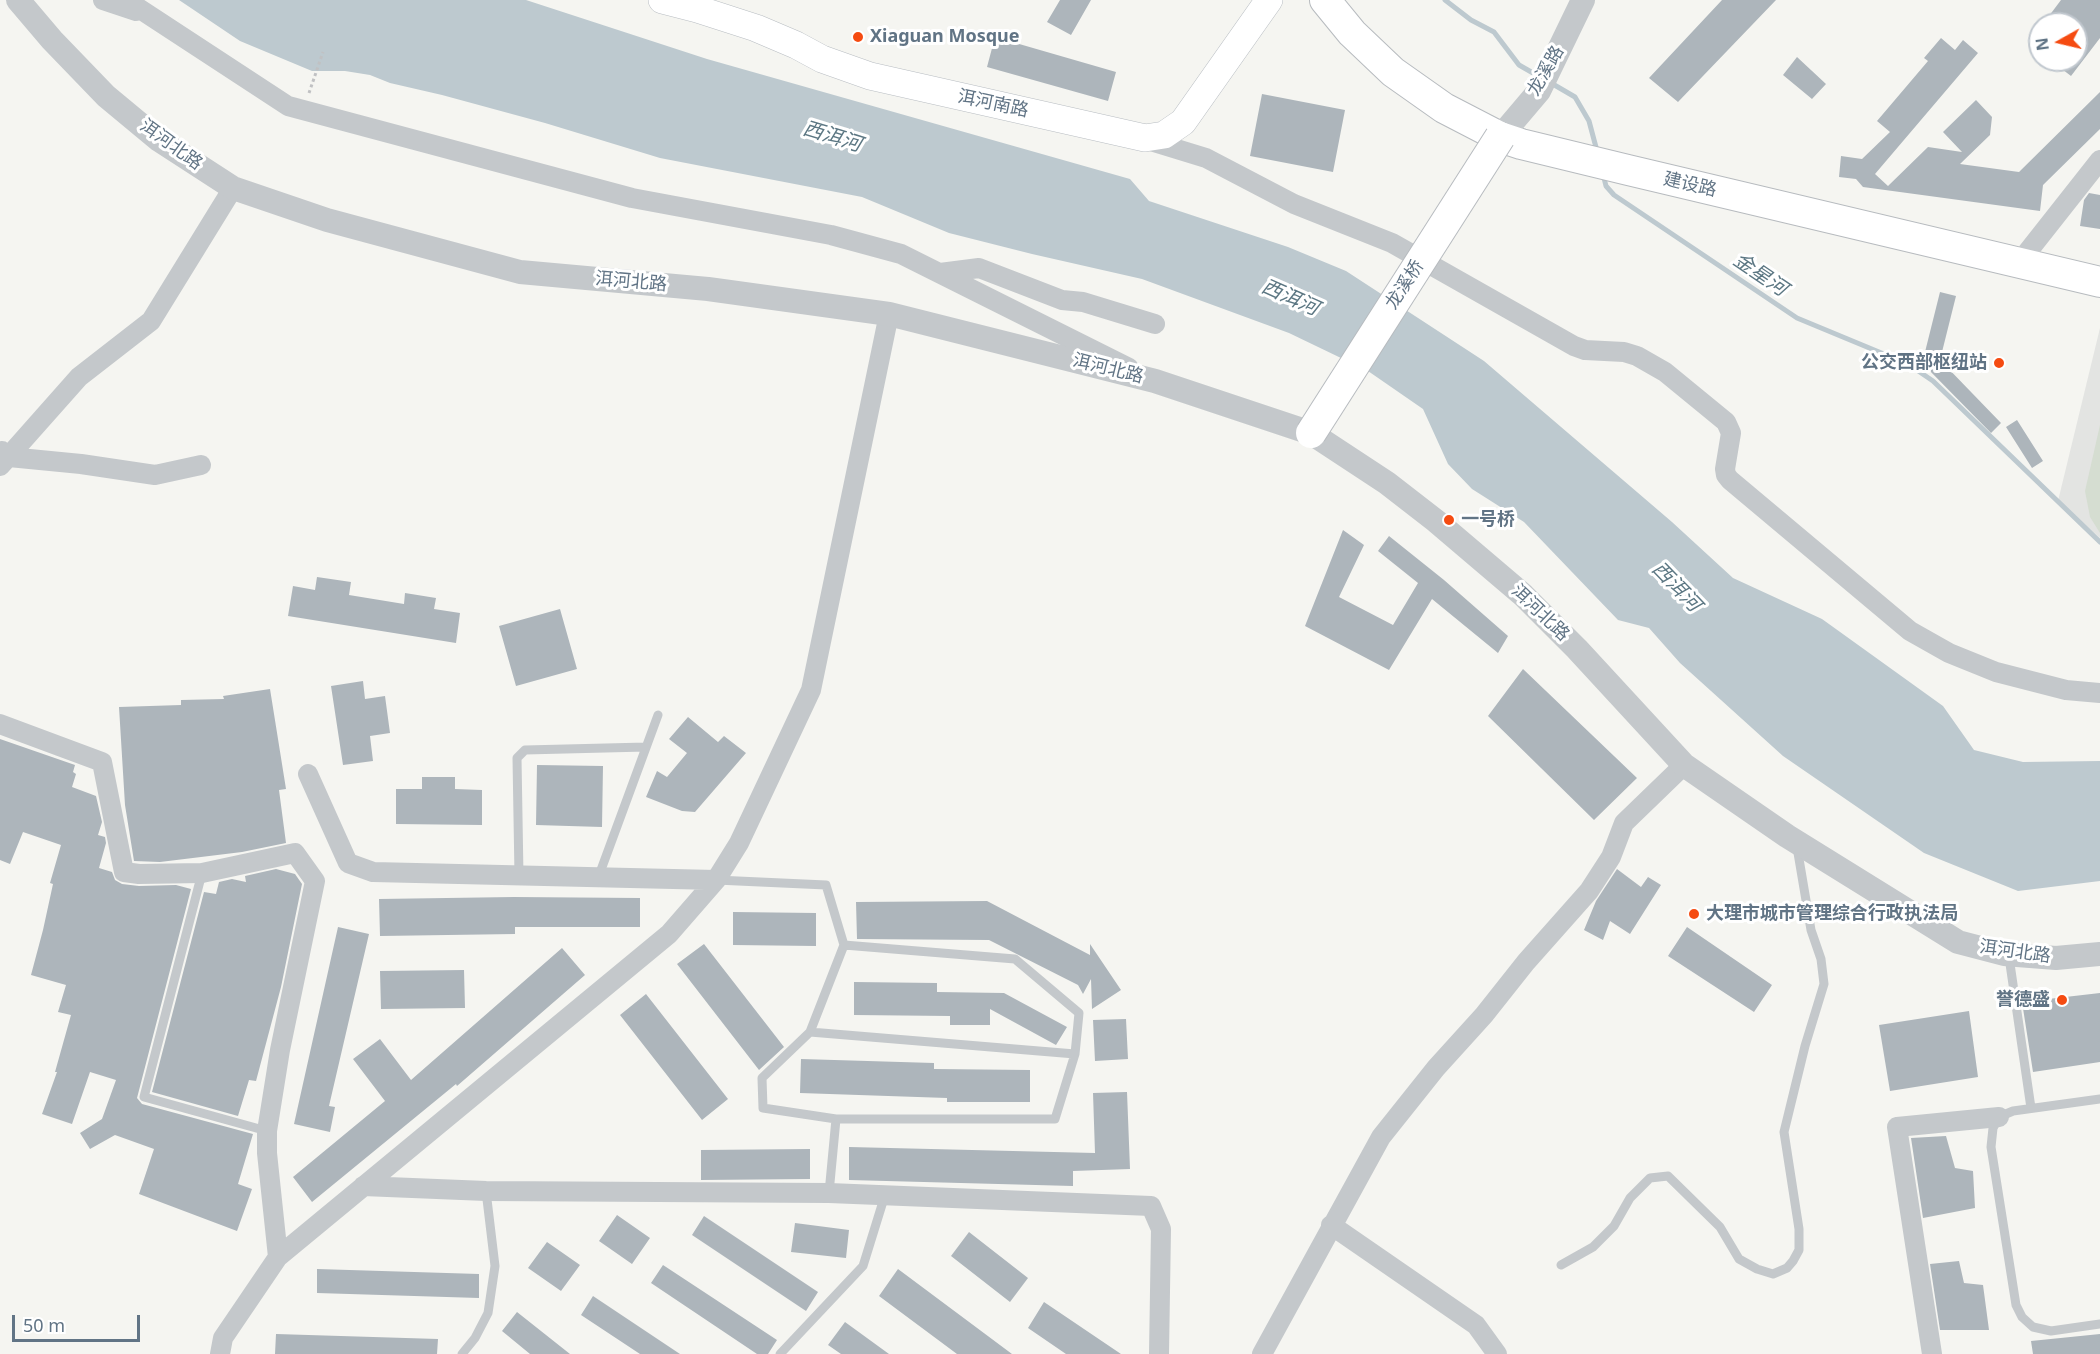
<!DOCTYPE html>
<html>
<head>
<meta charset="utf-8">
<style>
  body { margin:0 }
  #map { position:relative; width:2100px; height:1354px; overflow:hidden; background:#f5f5f1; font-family:"Noto Sans",sans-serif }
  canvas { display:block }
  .north { position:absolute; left:2028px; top:12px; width:60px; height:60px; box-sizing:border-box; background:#fff; border:2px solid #c0c7ce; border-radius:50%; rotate:262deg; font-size:16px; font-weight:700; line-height:24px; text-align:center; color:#617485 }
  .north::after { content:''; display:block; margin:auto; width:21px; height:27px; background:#f54b11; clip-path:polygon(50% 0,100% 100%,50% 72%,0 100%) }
  .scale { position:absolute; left:12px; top:1315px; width:128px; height:27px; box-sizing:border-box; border:3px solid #617485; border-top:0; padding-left:8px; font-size:18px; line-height:21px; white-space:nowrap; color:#617485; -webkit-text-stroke:4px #fff; paint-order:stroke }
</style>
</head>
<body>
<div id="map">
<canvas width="2100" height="1354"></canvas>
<div class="north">N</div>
<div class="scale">50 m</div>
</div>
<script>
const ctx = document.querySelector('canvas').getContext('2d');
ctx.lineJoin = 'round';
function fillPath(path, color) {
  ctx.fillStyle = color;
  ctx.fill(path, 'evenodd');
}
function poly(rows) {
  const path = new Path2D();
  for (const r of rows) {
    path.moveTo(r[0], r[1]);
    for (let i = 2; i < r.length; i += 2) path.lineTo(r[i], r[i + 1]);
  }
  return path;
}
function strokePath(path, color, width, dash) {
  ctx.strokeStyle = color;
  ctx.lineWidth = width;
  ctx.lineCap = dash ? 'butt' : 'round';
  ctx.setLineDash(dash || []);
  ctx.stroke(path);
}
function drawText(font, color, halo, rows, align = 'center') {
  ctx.font = font + ' "Noto Sans","Noto Sans SC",sans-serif';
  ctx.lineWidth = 6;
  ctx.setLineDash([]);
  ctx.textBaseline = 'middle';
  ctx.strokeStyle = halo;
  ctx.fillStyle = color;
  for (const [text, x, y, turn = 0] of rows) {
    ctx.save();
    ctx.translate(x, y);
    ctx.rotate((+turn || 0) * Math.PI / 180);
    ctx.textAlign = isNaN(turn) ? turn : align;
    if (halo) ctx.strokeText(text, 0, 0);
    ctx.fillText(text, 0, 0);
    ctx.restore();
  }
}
const built = poly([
  [2100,328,2100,538,2058,501]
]);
const green = poly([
  [2100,425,2100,533,2090,517,2085,491]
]);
const water = poly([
  [179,0,526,0,707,59,1130,179,1149,201,1288,247,1346,271,1484,361,1672,522,1733,578,1822,619,1943,706,1974,750,2023,762,2100,761,2100,881,2018,891,1924,853,1783,756,1680,663,1649,628,1618,620,1524,522,1472,489,1448,464,1423,409,1368,371,1289,333,1142,279,1032,254,949,233,862,197,660,158,545,123,442,95,390,83,370,75,345,71,312,71,240,41]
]);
const stream = poly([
  [1445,0,1471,20,1494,32,1519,65,1540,77],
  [1551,83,1575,97,1589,121,1597,151],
  [1603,174,1606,186,1614,195,1797,318,1908,364,1933,381,2100,542]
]);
const building = poly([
  [1060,0,1091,0,1071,35,1047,22],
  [1722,0,1776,0,1678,102,1649,78],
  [2061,0,2100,0,2100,38,2071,76,2050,60,2076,60,2076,24,2043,24],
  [995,37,1116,72,1108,101,987,67],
  [1941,38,1955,50,1963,40,1978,53,1875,174,1888,186,1928,147,1962,152,1943,132,1976,100,1992,117,1990,135,1960,164,2019,172,2100,92,2100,129,2043,185,2040,211,1863,187,1856,179,1839,177,1841,156,1862,159,1890,132,1877,121,1928,61,1924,58],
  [1797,57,1826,84,1812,99,1783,75],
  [1262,94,1345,110,1333,172,1250,156],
  [2089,193,2100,195,2100,229,2080,226,2084,200],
  [1940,292,1956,296,1942,352,1944,352,1942,362,2001,423,1991,433,1928,369,1921,368],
  [2017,420,2043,461,2032,468,2006,427],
  [1343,530,1364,545,1339,597,1393,625,1418,583,1378,551,1389,536,1444,580,1508,636,1498,653,1432,599,1389,670,1305,626],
  [317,577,351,582,349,595,404,604,405,593,436,598,434,609,460,613,456,643,288,616,293,586,315,590],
  [560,609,577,669,516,686,499,626],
  [1523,669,1637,778,1594,820,1488,716],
  [363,681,365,699,385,696,390,733,370,736,373,761,343,765,331,686],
  [270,689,286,789,279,790,286,843,242,852,160,862,134,861,125,805,119,707,181,705,181,700,224,699,223,696],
  [688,717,718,742,724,736,746,753,695,812,682,811,646,797,657,771,667,777,687,753,669,739],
  [0,739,75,765,73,772,76,774,72,787,96,796,102,822,98,835,105,837,106,843,99,868,112,872,115,880,122,884,139,886,176,885,191,889,137,1098,142,1104,253,1134,238,1184,252,1189,237,1231,139,1194,154,1149,115,1135,90,1149,80,1133,102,1119,116,1080,90,1072,72,1124,42,1114,57,1072,55,1072,71,1015,58,1012,66,985,31,975,43,930,53,884,50,883,61,845,23,832,10,864,0,860],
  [537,765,603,766,602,827,536,825],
  [422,777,455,777,455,789,482,790,482,825,396,824,396,789,422,789],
  [276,869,295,874,302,884,281,987,256,1081,249,1080,238,1116,152,1092,204,892,216,894,219,882,232,879,246,882,245,876],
  [1617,869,1641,887,1648,877,1661,885,1630,934,1610,921,1603,940,1584,930,1596,901],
  [514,897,640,898,640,927,515,927,515,934,380,936,379,899],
  [987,901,1090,955,1090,944,1121,990,1092,1009,1091,979,1083,994,1078,985,989,940,857,939,856,902],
  [733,912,816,913,816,946,733,945],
  [338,927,369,934,329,1106,335,1107,330,1132,294,1124],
  [1687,927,1772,985,1754,1012,1668,956],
  [704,944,784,1047,759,1070,677,964],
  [562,948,585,975,457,1086,456,1084,312,1202,293,1177,385,1101,353,1059,380,1039,411,1080],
  [464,970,465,1008,381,1009,380,971],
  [854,982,937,983,937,992,1004,993,1067,1027,1056,1045,990,1009,990,1025,950,1025,950,1016,854,1015],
  [2100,993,2100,1062,2033,1072,2022,1002],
  [646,994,728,1099,702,1120,620,1015],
  [1969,1011,1978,1077,1890,1091,1879,1025],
  [1126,1019,1128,1059,1095,1061,1093,1020],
  [801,1059,934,1063,934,1069,1030,1070,1030,1102,947,1102,947,1098,800,1093],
  [1127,1092,1130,1169,1073,1171,1073,1186,849,1180,849,1147,1095,1153,1093,1093],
  [1946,1136,1955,1168,1973,1171,1975,1208,1923,1218,1911,1138],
  [810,1149,810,1179,701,1180,701,1150],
  [617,1215,650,1238,632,1264,599,1241],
  [704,1216,818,1292,806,1311,692,1235],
  [795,1223,849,1230,846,1258,791,1252],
  [969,1232,1028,1278,1010,1302,951,1256],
  [547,1242,580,1265,561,1291,528,1268],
  [1959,1261,1964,1283,1983,1285,1989,1330,1940,1330,1930,1264],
  [663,1265,777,1340,768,1354,757,1354,651,1283],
  [317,1269,479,1274,479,1298,317,1293],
  [898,1269,1012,1354,957,1354,879,1296],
  [593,1296,680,1354,640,1354,581,1315],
  [1044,1302,1121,1354,1066,1354,1028,1328],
  [517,1312,570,1354,530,1354,502,1331],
  [845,1322,889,1354,841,1354,828,1345],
  [276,1334,438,1339,437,1354,275,1354],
  [2100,1334,2100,1354,2033,1354,2031,1341]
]);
const path = poly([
  [309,93,323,52]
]);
const service = poly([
  [202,873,144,1097,267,1131],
  [519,876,517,758,525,750,646,747],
  [598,878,658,715],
  [716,880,826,885,844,945,810,1032,762,1078,763,1108,836,1119,829,1193],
  [2009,957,2031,1108],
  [810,1032,1075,1054],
  [2100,1099,2013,1111,1999,1117,1993,1128,1991,1147,2016,1305,2022,1317,2033,1327,2051,1331,2100,1324],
  [836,1119,1055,1119,1075,1054,1079,1013,1015,959,844,945],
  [1561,1265,1593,1247,1614,1226,1630,1198,1650,1178,1668,1176,1720,1227,1739,1259,1757,1269,1773,1274,1787,1268,1793,1261,1799,1250,1799,1229,1784,1132,1805,1046,1824,984,1821,959,1811,930,1797,847],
  [462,1354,475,1338,488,1313,495,1266,486,1191],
  [780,1354,863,1266,885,1195]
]);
const minor = poly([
  [103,0,136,11],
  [126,0,288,106,632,198,831,235,901,254,1129,368],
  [1144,139,1206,158,1294,204,1392,243,1574,346,1585,350,1624,352,1637,356,1665,372,1726,422,1731,433,1725,469,1726,475,1730,480,1910,631,1949,653,1996,672,2066,690,2100,693],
  [2018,264,2100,160],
  [940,273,979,268,1062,300,1083,302,1155,324],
  [2,451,9,457,81,464,155,475,201,465],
  [0,466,79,377,151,321,233,188],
  [0,724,102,762,124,872,139,874,202,873,295,853,315,881,280,1050,267,1131,267,1153,278,1257],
  [308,774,348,863,373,872,716,880],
  [363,1186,486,1191,829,1193,1151,1206,1161,1229,1159,1354],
  [1331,1225,1476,1325,1497,1354],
  [220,1354,223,1338,278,1257,669,934,716,880,739,843,811,690,889,314],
  [1262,1354,1381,1137,1436,1068,1484,1015,1526,962,1589,891,1611,857,1624,823,1684,765],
  [1932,1354,1897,1127,1999,1117]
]);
const tertiary = poly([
  [18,0,52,40,106,96,159,140,233,188,327,220,520,272,708,289,889,314,1155,381,1311,433,1387,483,1436,521,1523,595,1577,649,1684,765,1787,836,1958,942,2004,954,2056,958,2100,954],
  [1500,137,1539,91,1583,0]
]);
const secondary = poly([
  [662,0,697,9,756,28,796,45,822,59,870,76,1145,138,1164,135,1183,122,1269,0]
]);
const primary = poly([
  [1325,0,1352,33,1393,72,1444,108,1500,137,1521,144,1628,170,2100,282]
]);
const primaryBridge = poly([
  [1311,433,1500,137]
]);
const markers = [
  [858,37,6,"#f54b11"],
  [1999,363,6,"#f54b11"],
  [1449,520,6,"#f54b11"],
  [1694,914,6,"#f54b11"],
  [2062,1000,6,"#f54b11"]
];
const poiNames = [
  ["Xiaguan Mosque",870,37],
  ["公交西部枢纽站",1987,363,"right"],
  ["一号桥",1461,520],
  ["大理市城市管理综合行政执法局",1706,914],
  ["誉德盛",2050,1000,"right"]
];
const streetNames = [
  ["龙溪路",1546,71,-60],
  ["洱河南路",993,104,12],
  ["洱河北路",171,145,36],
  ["建设路",1690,185,13],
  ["洱河北路",631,282,5],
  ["龙溪桥",1405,285,-57],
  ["洱河北路",1108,369,14],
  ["洱河北路",1540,613,44],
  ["洱河北路",2015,952,8]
];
const waterNames = [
  ["西洱河",832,137,17],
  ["金星河",1760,275,34],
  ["西洱河",1290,298,24],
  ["西洱河",1676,587,46]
];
fillPath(built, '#e3e4e2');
fillPath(green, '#d5ddd1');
fillPath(water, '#bdc9cf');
strokePath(stream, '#bdc9cf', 5);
fillPath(building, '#adb5bb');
strokePath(secondary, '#b8bdc2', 28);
strokePath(primary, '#b7bbbf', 32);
strokePath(path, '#c0c1c3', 3, [3, 3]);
strokePath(service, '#c4c8cb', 9);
strokePath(minor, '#c4c8cb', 20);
strokePath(tertiary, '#c4c8cb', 24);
strokePath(secondary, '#fff', 27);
strokePath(primary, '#fff', 30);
strokePath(primaryBridge, '#b7bbbf', 32, []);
strokePath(primaryBridge, '#fff', 30);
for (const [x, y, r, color] of markers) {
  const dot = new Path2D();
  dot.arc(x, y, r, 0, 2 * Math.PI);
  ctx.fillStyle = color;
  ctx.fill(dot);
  strokePath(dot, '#fff', 2);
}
drawText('bold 18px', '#617485', '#fff', poiNames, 'left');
drawText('18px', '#617485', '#fff', streetNames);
drawText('italic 20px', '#5c7783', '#fff', waterNames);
</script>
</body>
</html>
